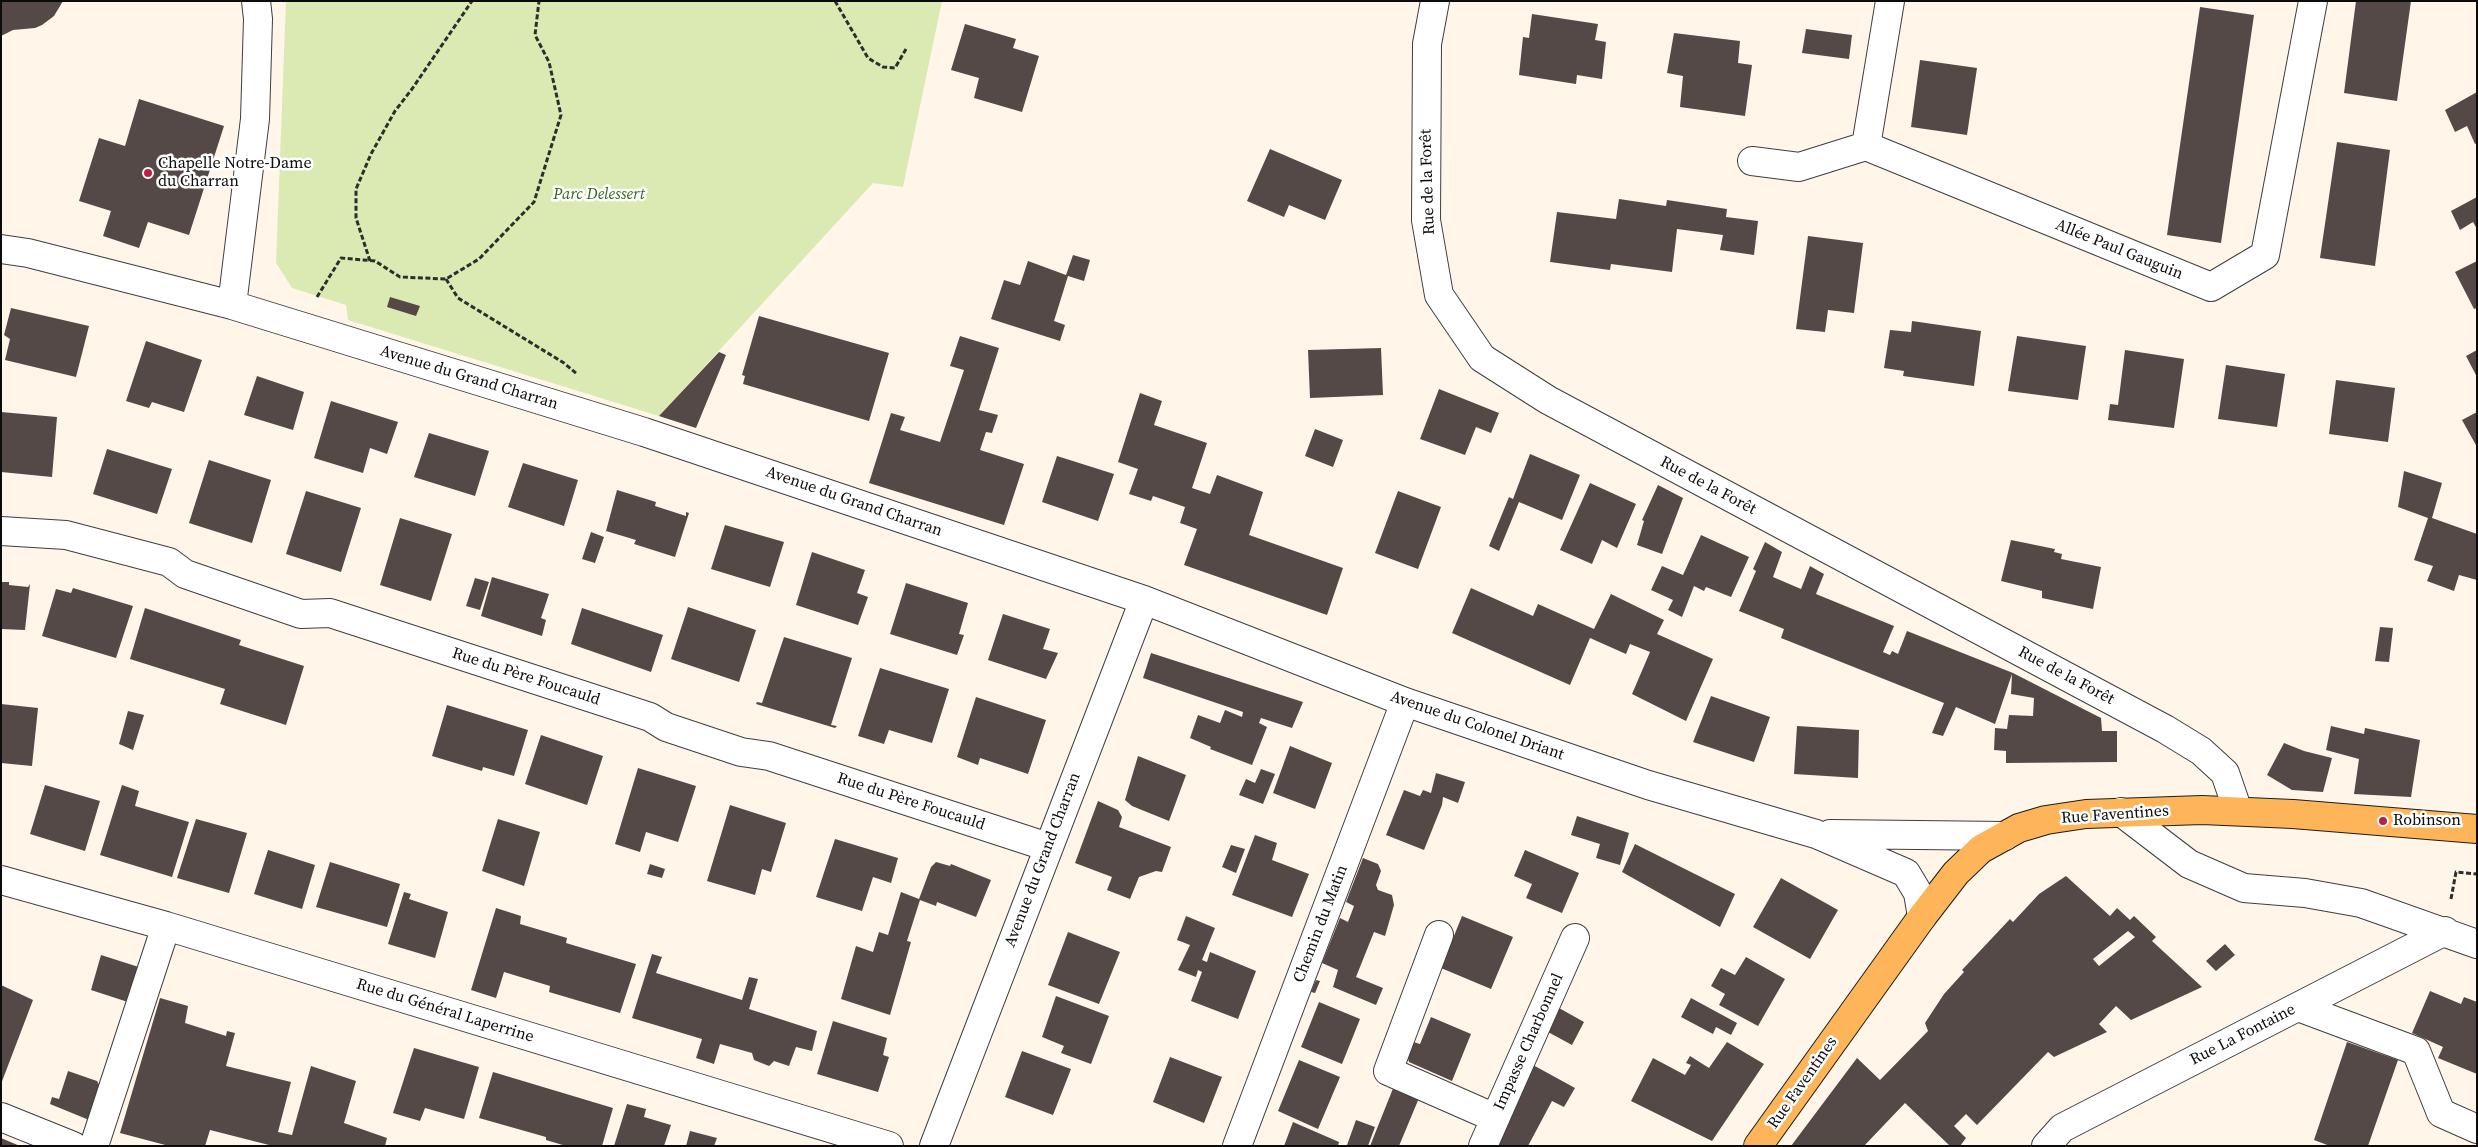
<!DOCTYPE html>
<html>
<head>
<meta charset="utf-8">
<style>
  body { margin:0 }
  #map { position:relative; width:2478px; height:1147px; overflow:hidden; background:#fff6e9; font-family:"Source Serif 4",serif }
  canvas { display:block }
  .frame { position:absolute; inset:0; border:2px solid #0b0b0b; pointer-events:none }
</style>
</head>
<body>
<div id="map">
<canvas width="2478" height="1147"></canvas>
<div class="frame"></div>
</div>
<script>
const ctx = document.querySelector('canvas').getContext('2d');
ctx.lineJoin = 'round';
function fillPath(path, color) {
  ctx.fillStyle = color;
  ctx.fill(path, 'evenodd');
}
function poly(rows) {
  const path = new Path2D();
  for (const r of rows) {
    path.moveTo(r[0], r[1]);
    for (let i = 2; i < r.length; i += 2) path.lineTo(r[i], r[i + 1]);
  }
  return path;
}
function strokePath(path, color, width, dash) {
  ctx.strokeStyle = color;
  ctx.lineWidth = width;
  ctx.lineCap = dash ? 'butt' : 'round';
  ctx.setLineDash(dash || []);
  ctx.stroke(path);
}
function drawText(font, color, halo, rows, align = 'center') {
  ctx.font = font + ' "Source Serif 4",serif';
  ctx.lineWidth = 5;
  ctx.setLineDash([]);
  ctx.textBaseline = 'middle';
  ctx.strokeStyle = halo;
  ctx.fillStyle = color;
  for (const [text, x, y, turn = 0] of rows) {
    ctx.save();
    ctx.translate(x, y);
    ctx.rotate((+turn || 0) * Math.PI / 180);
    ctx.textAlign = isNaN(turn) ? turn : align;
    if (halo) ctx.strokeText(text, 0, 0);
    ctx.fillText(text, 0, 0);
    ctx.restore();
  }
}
const green = poly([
  [286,1,942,1,903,187,873,183,659,416,348,320,346,305,292,288,276,263]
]);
const building = poly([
  [1,1,63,1,54,16,42,25,35,28,13,30,1,36],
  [2356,1,2411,1,2397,101,2344,93],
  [2200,7,2254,15,2221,243,2167,235],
  [1532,14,1598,24,1595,40,1606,42,1602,79,1577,75,1576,84,1519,75,1523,37,1529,38],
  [965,24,1016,39,1013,48,1039,56,1022,112,974,98,979,78,951,70],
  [1806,29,1852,35,1849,59,1802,53],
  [1674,33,1740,41,1738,63,1752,65,1745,116,1680,107,1683,76,1667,73],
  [1920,60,1977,68,1967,135,1911,127],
  [2477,92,2477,143,2475,144,2467,126,2455,132,2445,110],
  [139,99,224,126,189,235,148,222,139,248,103,236,111,211,79,201,99,138,125,146],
  [2337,142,2390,150,2375,266,2320,258],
  [1270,149,1342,180,1325,220,1289,205,1284,217,1247,201],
  [2477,197,2477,229,2473,222,2460,230,2451,211],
  [1619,199,1666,206,1667,200,1727,209,1726,217,1758,221,1754,255,1720,250,1723,235,1677,229,1672,272,1611,264,1610,270,1550,262,1557,212,1616,219],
  [1808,236,1863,243,1854,313,1828,310,1825,332,1796,329],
  [1073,255,1090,260,1084,281,1068,276,1054,321,1065,325,1060,341,991,319,1004,280,1020,285,1028,261,1066,275],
  [2477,261,2477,308,2474,309,2455,272],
  [390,297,420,306,416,316,387,307],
  [11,308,89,326,76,377,5,360,10,339,4,335],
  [759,316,889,353,869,421,743,384,745,376,742,375],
  [1912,321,1981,331,1974,386,1903,376,1904,371,1884,368,1890,330,1911,332],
  [960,336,999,348,979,410,998,415,992,433,986,432,980,450,1024,464,1004,525,869,483,891,413,905,417,900,430,940,442,964,370,950,366],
  [2017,336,2086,346,2078,400,2008,391],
  [146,341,202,360,184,412,152,402,149,408,126,401],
  [1381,348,1383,395,1310,398,1308,350],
  [2125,350,2184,359,2174,428,2108,420,2110,404,2118,405],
  [2477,350,2477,377,2466,356],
  [719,352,726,355,696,428,659,416],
  [2226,365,2285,374,2277,427,2218,419],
  [257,376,304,392,293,430,244,415],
  [2336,380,2395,388,2388,442,2329,434],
  [1439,389,1499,413,1491,433,1476,427,1465,455,1420,439],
  [1140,393,1162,401,1154,425,1207,443,1192,488,1210,494,1217,475,1263,492,1249,535,1343,568,1327,615,1184,565,1197,529,1180,523,1185,507,1153,496,1151,501,1129,494,1138,469,1118,462],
  [331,401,398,422,387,454,370,448,363,473,314,458],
  [1,412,57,417,52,477,1,472],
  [2477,412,2477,447,2462,420],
  [1315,429,1343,440,1333,467,1305,456],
  [429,433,489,451,475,496,414,477],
  [107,449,172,469,157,514,93,494],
  [1530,454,1580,475,1562,520,1519,502,1499,551,1489,546,1509,497,1513,499],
  [1057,456,1114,474,1098,521,1042,502],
  [209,460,271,480,252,543,189,523],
  [523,463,578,480,564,526,508,507],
  [2404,471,2442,483,2432,518,2477,534,2477,580,2459,575,2454,591,2427,581,2433,566,2414,560,2428,518,2398,507],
  [1590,483,1636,504,1617,548,1602,540,1592,564,1560,550],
  [1658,485,1683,498,1662,554,1637,545,1644,521,1642,520],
  [617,490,656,502,655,506,686,516,686,512,689,513,675,557,634,544,636,540,606,531],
  [306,491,361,508,341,572,286,554],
  [1398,491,1441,507,1418,569,1375,553],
  [400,518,452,534,431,601,380,585],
  [725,525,784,542,770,587,711,569],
  [591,532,604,537,595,563,582,559],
  [1701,535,1749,557,1731,597,1706,587,1704,591,1694,586,1682,617,1668,610,1673,600,1651,590,1662,566,1683,575],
  [2011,540,2055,549,2054,552,2062,554,2061,559,2101,567,2093,609,2042,598,2042,591,2001,581],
  [1765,542,1782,552,1773,577,1801,589,1810,566,1824,574,1816,594,1894,626,1883,652,1890,655,1892,651,1898,654,1907,631,2013,673,2101,718,2102,731,2117,731,2117,762,2006,763,2006,751,1994,750,1995,728,2007,729,2009,715,2033,716,2034,698,2011,694,2012,674,1995,724,1956,707,1943,736,1932,733,1944,703,1781,638,1784,629,1739,611,1756,571,1753,569],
  [812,552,865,570,857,593,868,597,858,625,796,605],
  [492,577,549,594,541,618,546,620,542,636,481,616],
  [475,578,489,582,480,610,466,606],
  [1,582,9,582,9,585,28,587,30,584,25,630,1,629],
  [906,583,968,603,959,634,964,635,957,655,890,634],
  [73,588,133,606,116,658,42,636,56,589,71,593],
  [1471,588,1533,616,1538,604,1594,629,1611,594,1664,620,1657,634,1713,659,1686,721,1632,694,1650,652,1630,644,1626,654,1590,638,1570,685,1452,633],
  [688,607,756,630,739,682,671,659],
  [145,608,241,640,239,645,304,666,286,725,220,704,225,689,130,659],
  [582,608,663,635,651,672,571,644],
  [1003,614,1050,629,1043,649,1058,653,1046,679,988,660],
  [2380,627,2393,628,2389,662,2375,661],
  [784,637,852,658,831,725,837,726,835,728,756,704,757,702,762,703],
  [1151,653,1303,702,1292,728,1261,718,1259,723,1267,727,1252,765,1210,749,1211,747,1190,738,1198,715,1220,723,1225,710,1242,717,1243,712,1143,678],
  [880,668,949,689,932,743,889,730,884,744,858,736],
  [1711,696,1770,717,1754,762,1693,742],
  [976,697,1046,720,1028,774,980,758,978,765,957,757],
  [1,704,38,708,32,766,1,763],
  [447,705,528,730,514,776,483,767,482,771,432,756],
  [128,711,144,715,133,750,119,744],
  [1797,726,1859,730,1858,778,1794,774],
  [2331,726,2364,734,2365,728,2420,740,2411,797,2354,794,2359,759,2326,750],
  [541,735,603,756,587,805,525,784],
  [2284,743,2304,751,2332,758,2323,792,2292,790,2267,775],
  [1290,746,1332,763,1315,809,1273,793],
  [1138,756,1186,775,1169,821,1132,806,1125,800],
  [638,768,696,786,678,842,646,832,640,852,615,844],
  [1261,769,1275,774,1263,804,1239,795,1246,779,1255,783],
  [1436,773,1465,782,1458,803,1443,797,1442,805,1424,850,1386,835,1404,790,1420,796,1423,790,1431,793],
  [45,785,100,801,85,851,30,834],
  [122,785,139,791,135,806,189,822,172,877,100,855],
  [1098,801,1118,810,1122,817,1119,827,1171,847,1162,872,1156,871,1139,877,1130,899,1107,890,1112,877,1075,863],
  [730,805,786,823,771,872,762,869,755,895,707,881],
  [1577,816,1629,833,1620,865,1596,858,1600,844,1571,835],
  [196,819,247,833,229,893,177,878],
  [498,819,540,832,524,886,482,871],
  [1255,835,1277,843,1272,860,1309,874,1292,917,1232,895],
  [835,839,898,858,891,883,873,877,862,911,816,897],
  [1635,844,1735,894,1720,927,1622,872],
  [1231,845,1245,849,1236,873,1222,867],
  [268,850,315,865,302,909,254,894],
  [1525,850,1579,873,1562,913,1526,898,1532,884,1514,876],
  [1363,858,1378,864,1381,871,1376,885,1378,890,1392,895,1394,905,1385,936,1374,932,1356,977,1383,988,1376,1005,1333,987,1338,970,1322,963,1340,918,1348,922,1354,906,1346,902],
  [330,862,400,884,387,927,316,907],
  [936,862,950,866,951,864,991,880,976,917,937,902,936,906,920,900,907,941,911,942,890,1015,841,999,856,946,873,952,879,932,888,935,901,892,919,899,931,867],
  [650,864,665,869,662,878,647,874],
  [2066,876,2110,916,2117,908,2130,920,2134,916,2156,937,2152,941,2202,987,2131,1020,2116,1006,2099,1024,2107,1032,2054,1057,2048,1052,1977,1125,1966,1114,1954,1126,1966,1138,1960,1146,1950,1146,1905,1103,1864,1146,1791,1146,1857,1058,1880,1080,1928,1031,1925,1023,1944,994,1964,972,1962,970,2010,919,2013,922,2039,894],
  [2128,931,2135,937,2099,966,2093,959],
  [1781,878,1838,910,1810,959,1753,927],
  [404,892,411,894,409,899,448,912,435,958,388,944],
  [496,908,521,916,520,924,567,938,566,943,636,964,620,1013,549,992,550,986,504,972,496,998,471,990],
  [1186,916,1215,928,1202,960,1207,962,1210,952,1256,971,1238,1019,1191,1001,1202,972,1198,970,1196,977,1178,970,1190,945,1177,940],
  [1462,916,1513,937,1491,989,1441,968],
  [1068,932,1120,952,1099,1004,1048,985],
  [2225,944,2235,955,2216,971,2206,961],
  [652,954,662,957,656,973,742,1000,749,977,758,979,749,1009,817,1031,812,1051,796,1047,789,1066,774,1061,769,1066,754,1060,752,1053,720,1044,714,1064,696,1058,702,1039,632,1018],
  [101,955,145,969,134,1004,91,990],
  [1746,957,1785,979,1758,1026,1719,1005,1725,994,1711,986,1721,968,1735,975],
  [1316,980,1320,981,1315,993,1311,992],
  [1,985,33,1000,1,1084],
  [2430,991,2461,1004,2464,997,2477,1002,2477,1074,2438,1058,2443,1047,2412,1033],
  [1056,996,1109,1016,1091,1064,1061,1053,1064,1046,1042,1037],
  [160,998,188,1006,185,1023,226,1036,227,1031,235,1033,226,1066,291,1082,278,1132,292,1135,311,1066,356,1081,344,1123,387,1138,385,1146,273,1146,210,1130,205,1146,169,1146,120,1133],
  [1691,998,1737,1023,1731,1035,1716,1027,1713,1034,1681,1017],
  [1319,1002,1360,1019,1342,1064,1301,1047],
  [1559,1008,1584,1022,1572,1045,1548,1032],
  [1431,1017,1471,1034,1452,1081,1409,1062,1406,1052,1410,1041,1420,1044],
  [833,1021,887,1038,883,1055,889,1057,878,1092,817,1074],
  [1727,1042,1764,1064,1712,1141,1631,1101,1653,1058,1685,1075,1691,1065,1686,1063,1690,1056,1709,1068],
  [2347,1042,2398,1060,2368,1146,2330,1146,2314,1140],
  [414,1048,479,1067,464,1119,425,1108,420,1121,393,1113],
  [1022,1051,1071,1069,1053,1115,1005,1097],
  [1170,1057,1222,1077,1204,1123,1153,1102],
  [1299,1060,1340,1077,1318,1129,1278,1111],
  [1533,1065,1575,1088,1564,1107,1552,1101,1528,1146,1497,1146],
  [68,1071,97,1081,103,1092,94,1122,50,1104,52,1097,59,1099],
  [493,1072,613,1108,602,1146,566,1146,546,1140,546,1137,479,1118],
  [1394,1086,1419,1098,1399,1146,1370,1146],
  [627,1104,646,1109,644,1117,671,1125,664,1146,614,1146],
  [1356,1120,1375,1127,1368,1146,1347,1145],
  [1293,1122,1339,1142,1338,1146,1284,1146],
  [690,1131,717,1138,714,1146,686,1146],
  [1,1138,20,1146,1,1146]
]);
const path = poly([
  [835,1,868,58,883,67,895,68,906,49],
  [370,261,356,218,356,189,371,154,395,111,412,89,472,1],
  [446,279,458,298,564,363,577,374],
  [317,297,341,258,375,261,400,277,446,279,479,259,534,202,561,115,549,62,535,35,539,1],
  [2451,899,2456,872,2477,874]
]);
const minor = poly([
  [1435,1,1427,44,1426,220,1439,295,1482,358,1548,400,2165,729,2201,751,2225,773,2238,811],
  [1890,1,1866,146,2211,287,2265,255,2313,1],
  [1752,161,1799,167,1866,146],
  [1,249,28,253,232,305,644,432,1144,600,1405,702,1648,785,1816,834,1906,873,1918,893,1922,917],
  [232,305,255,119,258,19,256,1],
  [1,531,66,535,169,562,185,574,301,614,330,613,650,717,666,727,741,752,769,756,1048,847],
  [2121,812,2189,864,2244,888,2305,893,2361,903,2477,944],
  [1830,834,2005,836],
  [1,880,166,926,889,1146],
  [1439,935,1388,1071,1495,1118],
  [2298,1007,2416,1051,2441,1113,2477,1129],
  [1,1117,73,1146],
  [94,1146,166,926],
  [934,1146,1144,600],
  [1237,1146,1405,702],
  [1483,1146,1575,938],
  [2046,1146,2062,1128,2445,931]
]);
const major = poly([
  [1758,1146,1922,917,1956,873,1981,849,2019,828,2046,820,2086,814,2202,810,2293,814,2477,829]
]);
const markers = [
  [148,173,5,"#bf1f47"],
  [2383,821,5,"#bf1f47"]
];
const poiNames = [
  ["Chapelle Notre-Dame",158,164],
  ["du Charran",158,182],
  ["Robinson",2393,821]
];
const streetNames = [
  ["Rue de la Forêt",1428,182,-92],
  ["Allée Paul Gauguin",2119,250,22],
  ["Avenue du Grand Charran",469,378,17],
  ["Rue de la Forêt",1708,486,28],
  ["Avenue du Grand Charran",854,502,19],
  ["Rue de la Forêt",2066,676,28],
  ["Rue du Père Foucauld",526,677,18],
  ["Avenue du Colonel Driant",1477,726,19],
  ["Rue du Père Foucauld",911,802,18],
  ["Rue Faventines",2115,815,-4],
  ["Avenue du Grand Charran",1043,860,-69],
  ["Chemin du Matin",1321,924,-69],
  ["Rue du Général Laperrine",445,1011,17],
  ["Rue La Fontaine",2243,1035,-27],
  ["Impasse Charbonnel",1529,1042,-66],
  ["Rue Faventines",1803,1083,-55]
];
const parkNames = [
  ["Parc Delessert",599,195]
];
fillPath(green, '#daeab2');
fillPath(building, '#544947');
strokePath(minor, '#3e3e3e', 30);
strokePath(major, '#1c1c1c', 30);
strokePath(path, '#2d2d2d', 3, [5, 2.5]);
strokePath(minor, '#fff', 28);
strokePath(major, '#feb55a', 28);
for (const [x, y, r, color] of markers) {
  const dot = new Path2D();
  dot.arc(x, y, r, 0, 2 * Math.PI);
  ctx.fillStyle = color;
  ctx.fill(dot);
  strokePath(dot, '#fff', 2);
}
drawText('16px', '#0b0b0b', '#fff', poiNames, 'left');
drawText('16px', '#0b0b0b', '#fff', streetNames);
drawText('italic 16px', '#38641a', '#fff', parkNames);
</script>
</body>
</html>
